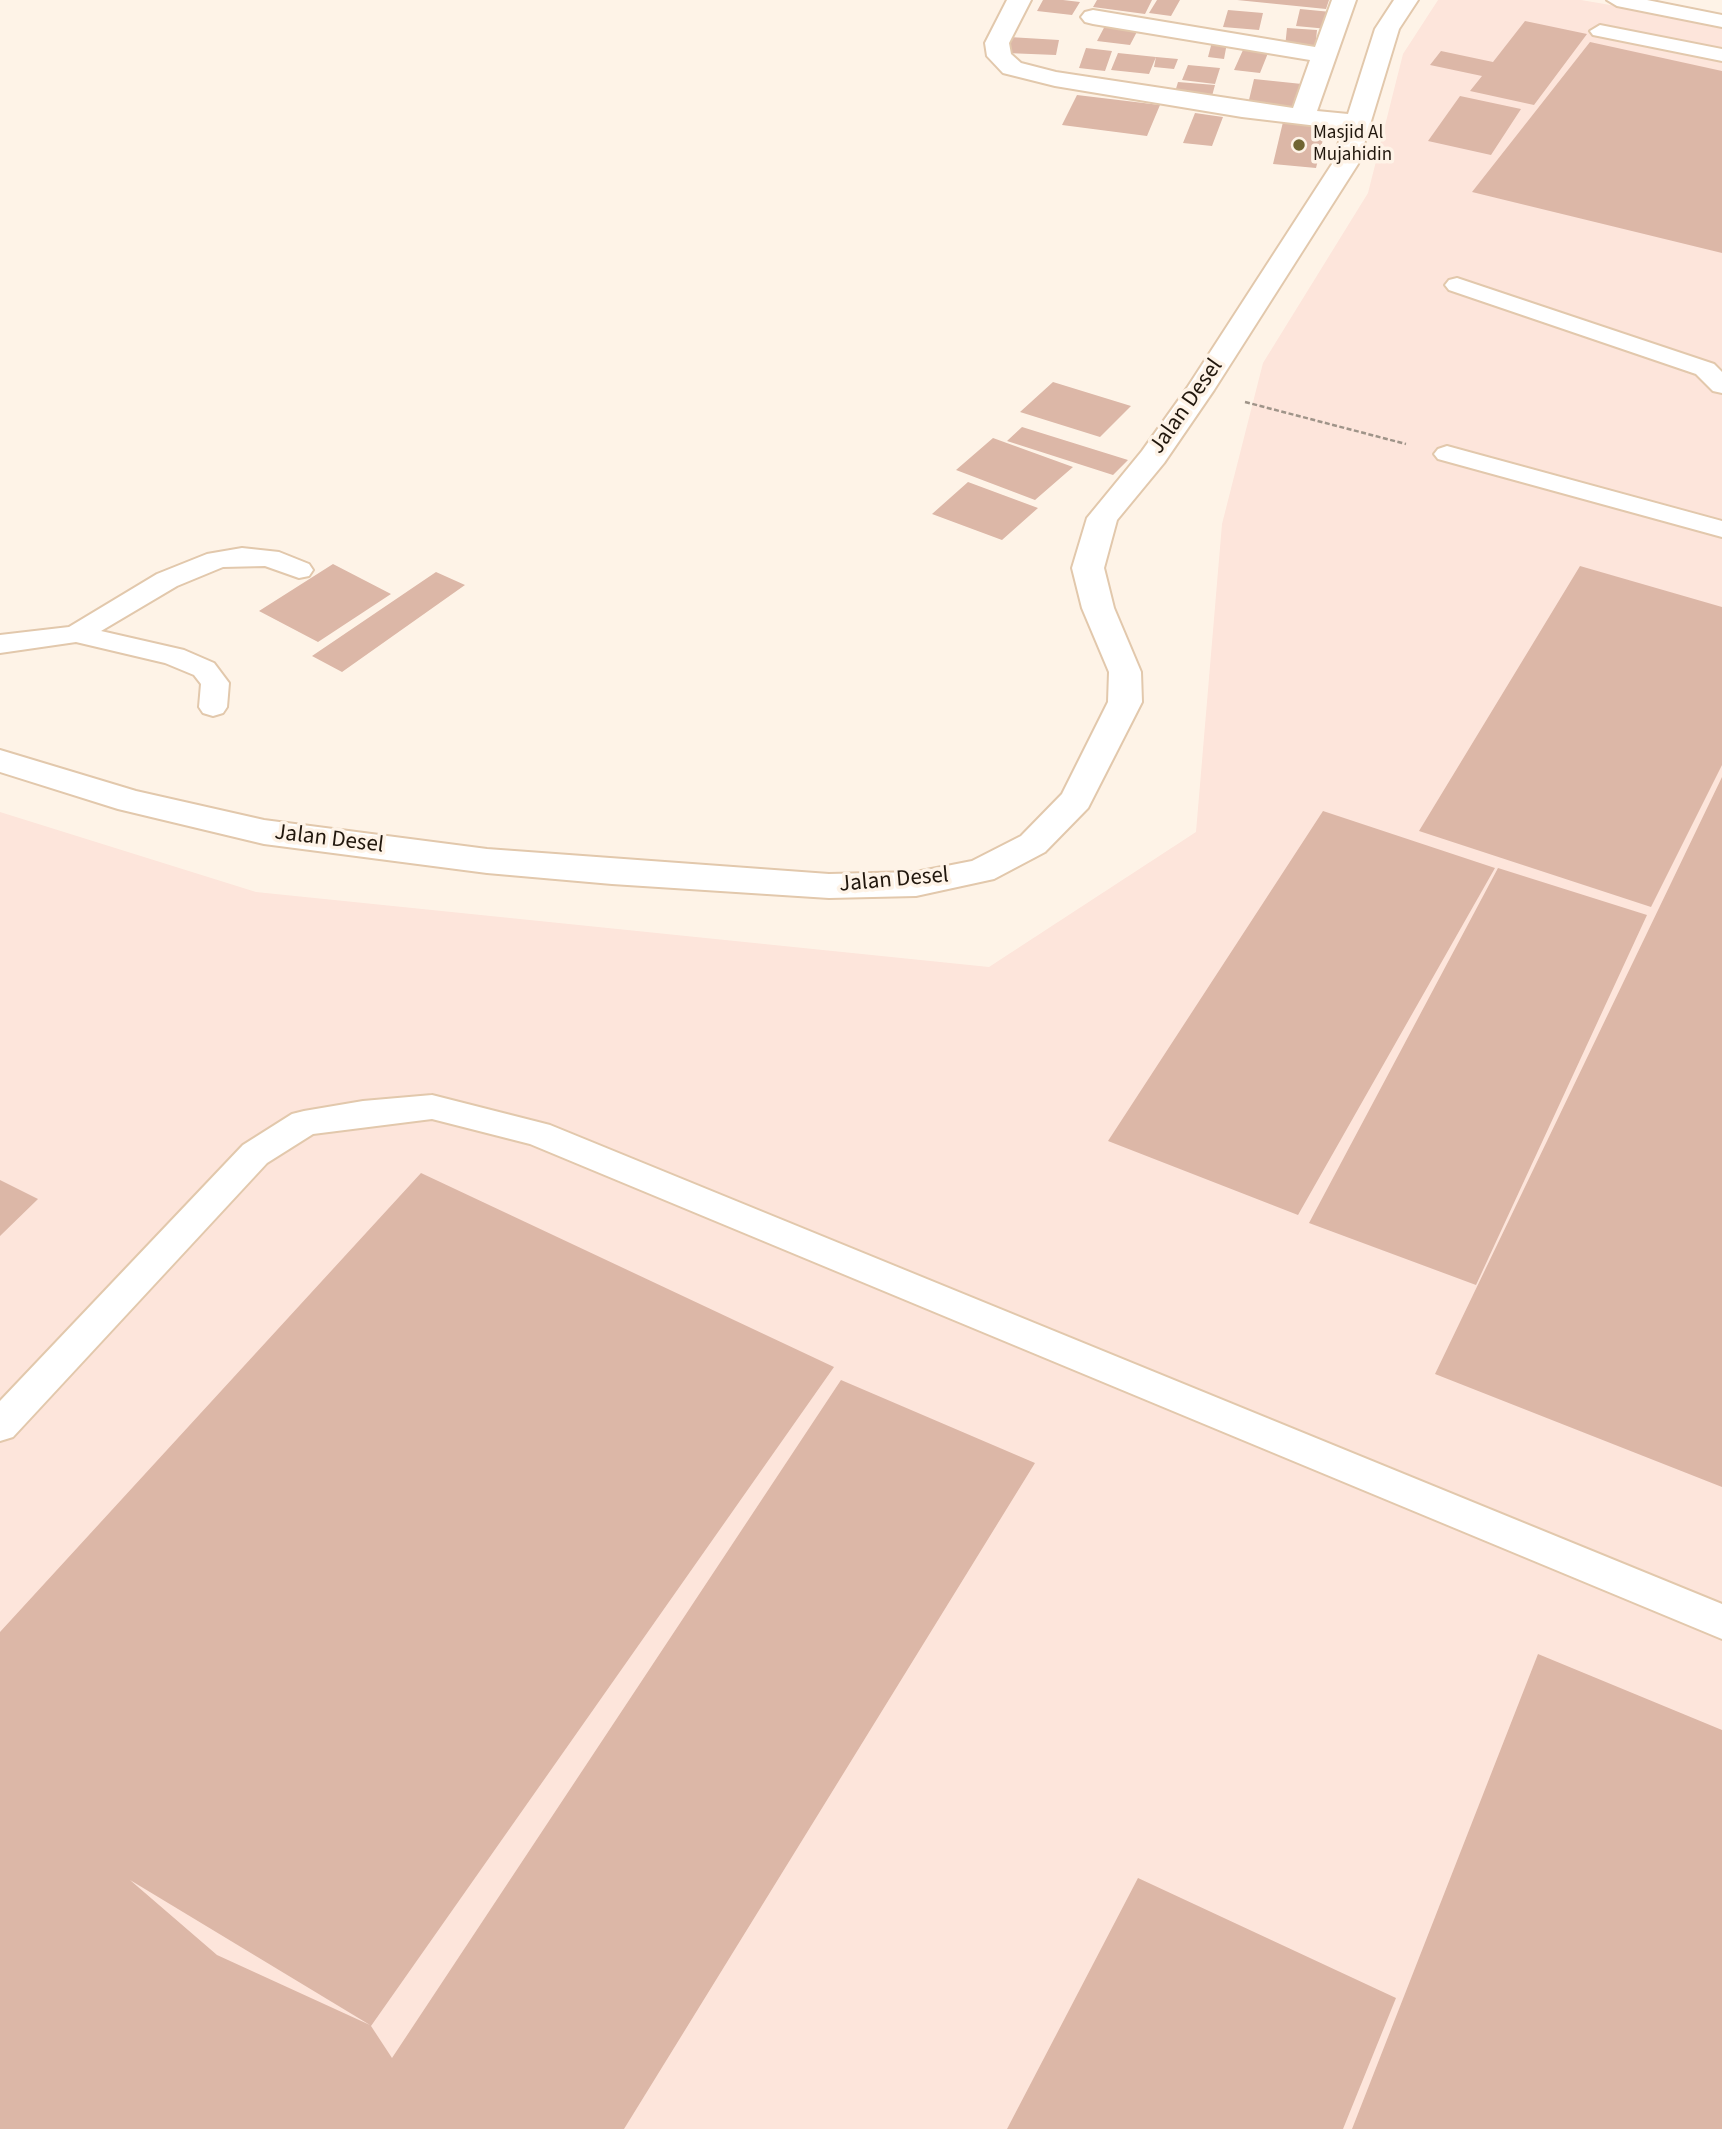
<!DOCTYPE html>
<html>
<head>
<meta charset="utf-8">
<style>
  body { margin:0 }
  canvas { display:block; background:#fef3e7 }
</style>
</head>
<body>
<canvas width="1722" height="2129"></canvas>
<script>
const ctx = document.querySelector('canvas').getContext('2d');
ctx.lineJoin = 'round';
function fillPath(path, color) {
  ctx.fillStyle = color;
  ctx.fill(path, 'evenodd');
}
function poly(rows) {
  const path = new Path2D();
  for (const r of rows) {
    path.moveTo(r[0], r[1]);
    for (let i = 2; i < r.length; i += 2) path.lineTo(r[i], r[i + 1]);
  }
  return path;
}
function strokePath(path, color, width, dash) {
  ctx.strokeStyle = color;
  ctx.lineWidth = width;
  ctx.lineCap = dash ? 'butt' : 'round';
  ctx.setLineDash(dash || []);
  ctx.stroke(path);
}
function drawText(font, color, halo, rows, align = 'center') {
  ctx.font = font + ' "Source Sans 3",sans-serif';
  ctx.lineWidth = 7;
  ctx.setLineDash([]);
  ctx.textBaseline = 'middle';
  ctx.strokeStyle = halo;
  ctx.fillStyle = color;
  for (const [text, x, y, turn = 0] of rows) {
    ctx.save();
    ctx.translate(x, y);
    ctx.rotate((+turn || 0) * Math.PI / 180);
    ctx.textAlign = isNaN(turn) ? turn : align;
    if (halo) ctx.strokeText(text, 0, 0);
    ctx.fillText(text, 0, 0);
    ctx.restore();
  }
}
const industrial = poly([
  [1438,0,1581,0,1722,24,1722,2129,0,2129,0,812,256,892,989,967,1196,832,1222,524,1263,363,1368,193,1403,54]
]);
const building = poly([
  [1043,0,1063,0,1080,2,1072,15,1037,11],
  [1097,0,1152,0,1145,14,1093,7],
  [1157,0,1180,0,1171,16,1149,13],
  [1237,0,1329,0,1326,9],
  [1300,9,1331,12,1328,29,1296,26],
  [1228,10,1263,13,1259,30,1223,27],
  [1525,21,1587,34,1534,105,1470,91,1482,76,1430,65,1441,51,1493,62],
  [1107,22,1140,26,1130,45,1097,41],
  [1287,28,1317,30,1315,49,1285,47],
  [1009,37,1059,40,1056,55,1006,53],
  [1212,42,1227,43,1224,59,1208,57],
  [1590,42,1722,71,1722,253,1472,192],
  [1086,48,1112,51,1105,71,1079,68],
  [1243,50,1268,53,1260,73,1234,70],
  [1118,53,1156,57,1178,59,1174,69,1154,67,1156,57,1149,74,1111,70],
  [1188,65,1220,68,1215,84,1182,80],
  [1254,79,1302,84,1297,108,1248,104],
  [1178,82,1215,85,1212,96,1175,92],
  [1077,95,1160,105,1147,136,1062,125],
  [1460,96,1521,109,1491,155,1428,141],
  [1195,113,1223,117,1212,146,1183,143],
  [1283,122,1326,127,1316,168,1273,164],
  [1053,382,1131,406,1100,437,1020,412],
  [1022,427,1128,460,1113,475,1007,441],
  [993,438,1073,467,1035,500,956,470],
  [968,482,1038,508,1002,540,932,514],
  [333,564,391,594,318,642,259,611],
  [1580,566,1722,607,1722,765,1651,907,1419,831],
  [436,572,465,585,342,672,312,656],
  [1722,777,1722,1487,1435,1374],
  [1323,811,1495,868,1298,1215,1108,1141],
  [1498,868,1647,915,1476,1285,1309,1223],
  [421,1173,834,1367,371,2026,392,2058,841,1380,1035,1463,624,2129,0,2129,0,1632],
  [130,1880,370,2025,217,1955],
  [0,1180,38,1199,0,1236],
  [1538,1654,1722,1730,1722,2129,1352,2129],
  [1138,1878,1396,1998,1343,2129,1007,2129]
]);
const path = poly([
  [1245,402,1406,444]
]);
const service = poly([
  [1607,0,1647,0,1722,15,1722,27,1617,6,1607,0],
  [1600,25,1722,49,1722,61,1593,35,1590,31,1600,25],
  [1457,278,1714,364,1722,372,1722,393,1713,391,1696,374,1449,290,1445,285,1449,280,1457,278],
  [1447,446,1722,521,1722,537,1438,459,1434,454,1438,449,1447,446],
  [242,548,279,552,309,564,313,570,309,576,299,578,265,566,223,567,177,586,101,631,184,650,214,663,229,683,227,707,223,713,213,716,203,713,199,707,201,684,194,675,165,663,76,642,0,653,0,635,69,627,157,574,207,554,242,548],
  [432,1095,550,1125,1722,1604,1722,1639,530,1144,432,1119,313,1134,267,1163,13,1437,0,1441,0,1401,243,1145,292,1114,304,1111,363,1101,432,1095]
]);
const minor = poly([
  [1007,0,1031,0,1009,43,1011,54,1021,63,1056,72,1293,108,1310,60,1093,24,1085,22,1081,17,1085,12,1093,10,1315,47,1332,0,1356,0,1317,111,1348,114,1375,29,1394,0,1418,0,1399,29,1358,164,1214,390,1164,463,1117,520,1104,568,1114,608,1141,672,1142,702,1088,808,1045,852,994,879,916,896,829,898,612,884,487,873,264,844,118,809,0,772,0,750,136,791,264,820,487,849,829,874,916,872,972,861,1021,836,1062,794,1108,702,1109,672,1082,608,1072,568,1087,518,1142,451,1187,388,1332,164,1343,129,1242,117,1055,86,1003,73,987,56,985,43,1007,0]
]);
const markers = [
  [1299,145,7,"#706532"]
];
const farPoinames = [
  ["Masjid Al",1313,134],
  ["Mujahidin",1313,156]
];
const streetNames = [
  ["Jalan Desel",1187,407,-55],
  ["Jalan Desel",329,840,7],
  ["Jalan Desel",894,881,-5]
];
fillPath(industrial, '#fde5db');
fillPath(building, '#dcb7a7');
strokePath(service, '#e2c8ac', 4);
strokePath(minor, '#e2c8ac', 4);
strokePath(path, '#9f9489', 2.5, [5, 2.5]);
fillPath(service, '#fff');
fillPath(minor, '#fff');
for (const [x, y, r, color] of markers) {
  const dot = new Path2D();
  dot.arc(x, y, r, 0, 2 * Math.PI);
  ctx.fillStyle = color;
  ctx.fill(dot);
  strokePath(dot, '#fef3e7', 2.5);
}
drawText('19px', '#21170d', '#fef3e7', farPoinames, 'left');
drawText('23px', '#21170d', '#fef3e7', streetNames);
</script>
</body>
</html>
